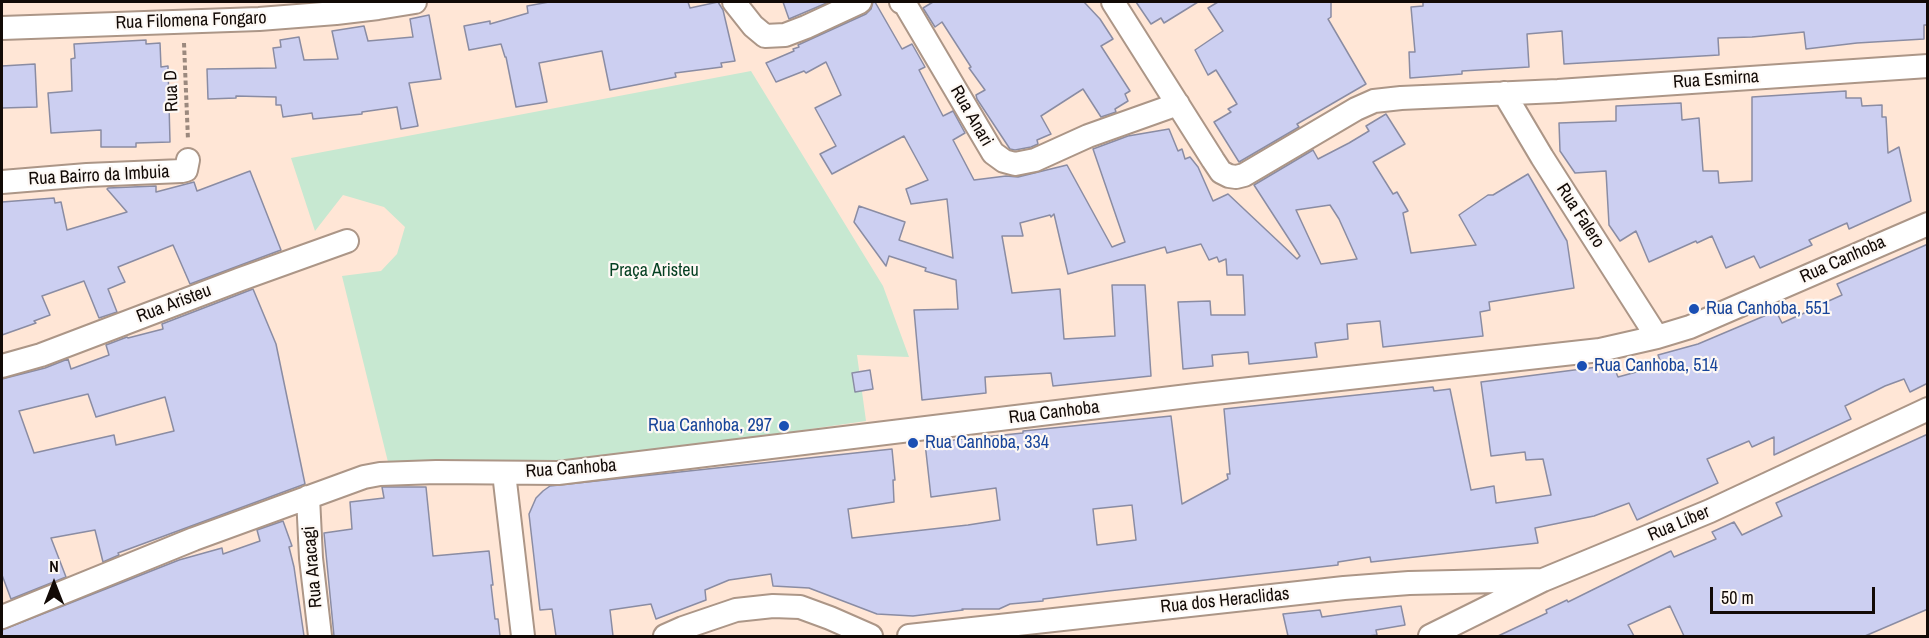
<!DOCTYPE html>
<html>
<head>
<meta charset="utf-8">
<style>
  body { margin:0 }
  #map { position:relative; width:1929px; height:638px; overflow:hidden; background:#ffe6d6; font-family:"Archivo Narrow",sans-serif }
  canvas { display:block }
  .frame { position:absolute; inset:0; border:3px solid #120a06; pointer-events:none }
  .north { position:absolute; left:24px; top:554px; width:60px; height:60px; -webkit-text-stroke:4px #fdf8f4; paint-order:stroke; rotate:0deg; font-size:16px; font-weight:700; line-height:24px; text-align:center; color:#120a06 }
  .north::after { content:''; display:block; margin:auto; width:21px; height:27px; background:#120a06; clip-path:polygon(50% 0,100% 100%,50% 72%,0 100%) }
  .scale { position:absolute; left:1710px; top:587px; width:165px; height:27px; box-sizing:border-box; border:3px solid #120a06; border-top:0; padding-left:8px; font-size:18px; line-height:21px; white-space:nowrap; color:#120a06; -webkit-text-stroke:4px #fdf8f4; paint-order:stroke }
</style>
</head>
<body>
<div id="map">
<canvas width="1929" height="638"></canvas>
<div class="frame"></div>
<div class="north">N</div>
<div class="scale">50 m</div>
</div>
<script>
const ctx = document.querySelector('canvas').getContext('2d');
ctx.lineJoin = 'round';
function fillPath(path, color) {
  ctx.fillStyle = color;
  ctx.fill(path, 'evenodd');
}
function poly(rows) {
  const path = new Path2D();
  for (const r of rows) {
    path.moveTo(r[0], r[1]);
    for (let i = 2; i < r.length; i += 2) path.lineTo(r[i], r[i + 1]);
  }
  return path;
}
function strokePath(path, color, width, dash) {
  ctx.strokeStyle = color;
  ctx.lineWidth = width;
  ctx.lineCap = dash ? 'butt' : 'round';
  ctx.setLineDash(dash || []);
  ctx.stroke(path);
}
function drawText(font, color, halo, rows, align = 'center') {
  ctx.font = font + ' "Archivo Narrow",sans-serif';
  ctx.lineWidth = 4.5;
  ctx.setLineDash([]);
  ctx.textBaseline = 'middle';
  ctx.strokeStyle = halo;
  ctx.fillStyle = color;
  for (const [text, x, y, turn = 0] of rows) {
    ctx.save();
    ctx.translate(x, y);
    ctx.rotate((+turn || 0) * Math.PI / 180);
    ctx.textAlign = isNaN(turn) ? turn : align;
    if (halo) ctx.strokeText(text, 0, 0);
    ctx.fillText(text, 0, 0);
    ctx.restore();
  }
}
const green = poly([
  [751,71,883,286,909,357,857,355,866,421,617,457,504,468,388,462,342,276,381,271,397,254,405,227,384,207,343,195,315,231,291,158]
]);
const building = poly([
  [549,2,688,2,690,8,718,2,723,10,735,61,721,63,722,67,675,73,676,77,610,90,602,51,539,63,547,102,516,107,506,57,505,57,501,44,469,50,464,26,490,21,490,24,528,13,527,6,549,2],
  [783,2,829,2,789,19,783,2],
  [873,2,875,2,902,49,912,44,925,67,919,70,943,116,953,111,965,133,953,140,974,180,1006,176,1018,177,1067,165,1112,247,1125,242,1093,149,1128,136,1169,129,1178,151,1182,149,1185,159,1190,157,1198,167,1213,201,1228,194,1297,259,1300,256,1254,185,1313,150,1318,159,1349,143,1369,131,1366,126,1386,114,1405,144,1373,162,1393,194,1397,192,1408,211,1403,213,1411,253,1476,245,1459,215,1488,195,1493,195,1528,174,1567,241,1574,288,1489,302,1490,310,1480,312,1483,336,1383,347,1380,321,1347,324,1348,339,1315,343,1317,357,1249,364,1248,352,1212,355,1213,366,1183,369,1178,302,1210,301,1211,315,1245,315,1243,275,1227,275,1226,259,1219,262,1217,257,1209,260,1201,244,1167,253,1165,247,1068,274,1054,214,1051,217,1050,215,1020,223,1023,236,1002,236,1012,293,1060,289,1064,339,1115,336,1112,285,1145,285,1151,376,1053,386,1051,373,985,377,986,393,922,400,914,310,958,309,956,280,925,271,926,268,889,256,886,266,854,222,859,206,905,222,899,240,953,258,947,199,911,204,906,189,928,180,904,136,832,174,820,154,836,146,815,108,841,95,826,62,806,73,804,71,776,82,766,63,794,51,793,49,799,47,798,45,866,14,871,9,873,2],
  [1330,205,1339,219,1357,259,1321,264,1296,210,1330,205],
  [933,2,1084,2,1100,19,1113,39,1101,46,1130,91,1125,94,1128,101,1115,109,1116,112,1101,117,1083,89,1041,116,1051,134,1037,140,1038,144,1031,147,1015,150,1010,149,977,99,976,95,985,90,969,68,971,67,942,22,935,27,923,8,933,2],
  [1136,2,1198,2,1164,23,1161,18,1151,24,1136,2],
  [1218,2,1331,2,1331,17,1328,19,1366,84,1297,124,1299,127,1239,162,1214,122,1231,112,1228,109,1237,104,1216,70,1208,75,1195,50,1223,31,1208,8,1218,2],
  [1423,2,1928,2,1928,25,1924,25,1924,39,1857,43,1806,49,1804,32,1752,37,1718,38,1719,55,1564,64,1562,31,1527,34,1529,67,1462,71,1462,74,1410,78,1409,52,1415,52,1411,7,1423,6,1423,2],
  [429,15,441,79,409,83,418,126,401,129,397,107,362,112,362,114,313,119,312,113,283,117,281,105,276,105,276,97,236,96,236,98,208,99,207,69,276,68,273,48,281,47,280,40,299,37,304,60,338,59,332,31,364,26,368,41,413,37,410,19,429,15],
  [146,40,146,44,160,43,161,67,168,66,170,142,136,143,136,147,101,147,101,130,51,133,48,93,72,91,71,59,75,58,74,44,146,40],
  [35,64,37,107,2,108,2,66,35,64],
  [1846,91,1846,98,1861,98,1862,106,1882,105,1882,117,1886,117,1888,153,1899,147,1911,201,1849,229,1847,223,1809,240,1812,245,1760,268,1754,256,1726,268,1712,236,1697,243,1696,241,1649,262,1636,231,1620,241,1609,225,1606,171,1575,173,1560,151,1559,123,1616,121,1616,106,1681,103,1682,120,1699,118,1703,171,1718,171,1719,183,1752,181,1752,97,1846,91],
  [250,171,281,250,190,284,173,245,118,267,125,282,108,289,117,312,99,318,84,281,42,296,50,315,34,321,36,323,2,335,2,202,54,198,55,203,61,202,67,230,127,212,107,189,108,188,156,186,156,192,194,182,197,191,250,171],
  [1928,244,1928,383,1910,392,1904,379,1885,386,1845,406,1851,419,1774,455,1774,437,1752,447,1749,441,1707,459,1718,483,1637,520,1629,503,1594,516,1535,528,1538,543,1371,562,1370,557,1338,562,1338,565,1108,591,1043,599,1043,601,1010,604,999,609,962,609,963,610,913,616,877,614,809,588,773,586,771,574,729,580,705,590,706,600,656,619,651,604,610,610,613,636,556,636,552,609,540,610,529,514,536,498,543,491,550,486,892,449,895,480,893,480,894,502,848,509,852,538,968,525,1000,520,996,488,931,497,925,443,1023,433,1023,431,1171,416,1182,504,1228,479,1227,474,1230,474,1224,409,1433,387,1434,391,1450,389,1471,490,1494,486,1496,503,1551,495,1543,459,1526,460,1525,452,1491,456,1481,382,1613,365,1618,377,1662,365,1658,355,1698,344,1776,311,1782,323,1822,305,1822,304,1842,295,1837,284,1928,244],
  [1132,505,1136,540,1097,545,1093,509,1132,505],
  [253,289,276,344,305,484,118,553,119,555,103,562,95,530,51,538,66,577,11,599,2,575,2,379,45,368,68,359,71,369,109,355,106,345,127,337,128,338,163,329,162,324,253,289],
  [88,394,96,417,165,397,174,431,116,445,114,435,34,453,19,411,88,394],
  [870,370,873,389,855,392,852,373,870,370],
  [1928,434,1928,609,1865,636,1684,636,1670,606,1628,625,1634,636,1498,636,1547,613,1546,610,1567,600,1568,602,1671,551,1674,557,1716,539,1712,532,1734,522,1742,535,1782,516,1776,503,1928,434],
  [382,487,426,487,433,556,489,551,493,585,491,585,495,619,498,619,500,636,334,636,324,533,352,529,350,502,384,498,382,487],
  [283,521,292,546,289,547,294,567,304,636,2,636,2,630,179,560,222,548,223,554,260,541,257,530,283,521],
  [1401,606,1405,625,1376,630,1377,635,1368,636,1288,636,1283,614,1320,610,1322,617,1401,606]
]);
const path = poly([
  [184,43,188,140]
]);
const street = poly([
  [734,2,753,26,765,36,785,35,806,27,860,2],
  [901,2,905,4,993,153,1004,161,1015,164,1035,160,1088,136,1178,104],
  [1113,2,1213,160,1221,172,1229,176,1236,177,1244,175,1356,109,1374,101,1401,98,1558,91,1928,66],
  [2,28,259,19,336,13,378,8,415,2],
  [1504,93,1542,157,1657,337],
  [2,182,87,175,182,171,186,170,188,160],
  [2,366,41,355,241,279,347,241],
  [504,473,523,636],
  [308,497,311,558,320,636],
  [2,617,194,539,364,477,380,474,436,472,558,473,1196,395,1600,350,1657,337,1690,327,1928,224],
  [665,636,683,628,736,610,773,606,800,607,830,618,871,636],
  [909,636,1344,588,1409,583,1543,580],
  [1430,636,1543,580,1710,511,1928,409]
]);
const markers = [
  [1694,309,6,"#1a4fb4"],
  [1582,366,6,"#1a4fb4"],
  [784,426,6,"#1a4fb4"],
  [913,443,6,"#1a4fb4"]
];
const streetNames = [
  ["Rua Filomena Fongaro",191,21,-2],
  ["Rua Esmirna",1716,80,-4],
  ["Rua D",172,91,-92],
  ["Rua Anari",971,116,60],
  ["Rua Bairro da Imbuia",99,176,-3],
  ["Rua Falero",1580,216,57],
  ["Rua Canhoba",1843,260,-24],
  ["Rua Aristeu",174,304,-21],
  ["Rua Canhoba",1054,413,-7],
  ["Rua Canhoba",571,469,-4],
  ["Rua Líber",1679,524,-23],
  ["Rua Aracagi",313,567,-95],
  ["Rua dos Heraclidas",1225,601,-6]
];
const parkNames = [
  ["Praça Aristeu",654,271]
];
const transitNames = [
  ["Rua Canhoba, 551",1706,309],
  ["Rua Canhoba, 514",1594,366],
  ["Rua Canhoba, 297",772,426,"right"],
  ["Rua Canhoba, 334",925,443]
];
fillPath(green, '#c7e8d1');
fillPath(building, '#cccff1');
strokePath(building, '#8a8ca3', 1.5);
strokePath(street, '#ac9687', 26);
strokePath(path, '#9b897e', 4, [4.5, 3]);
strokePath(street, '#fff', 22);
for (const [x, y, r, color] of markers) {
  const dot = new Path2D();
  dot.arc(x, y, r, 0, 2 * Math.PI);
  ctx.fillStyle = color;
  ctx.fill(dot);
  strokePath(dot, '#fdf8f4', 2);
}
drawText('18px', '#120a06', '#fdf8f4', streetNames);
drawText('18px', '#043f21', '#fdf8f4', parkNames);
drawText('18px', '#164399', '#fdf8f4', transitNames, 'left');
</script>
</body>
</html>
